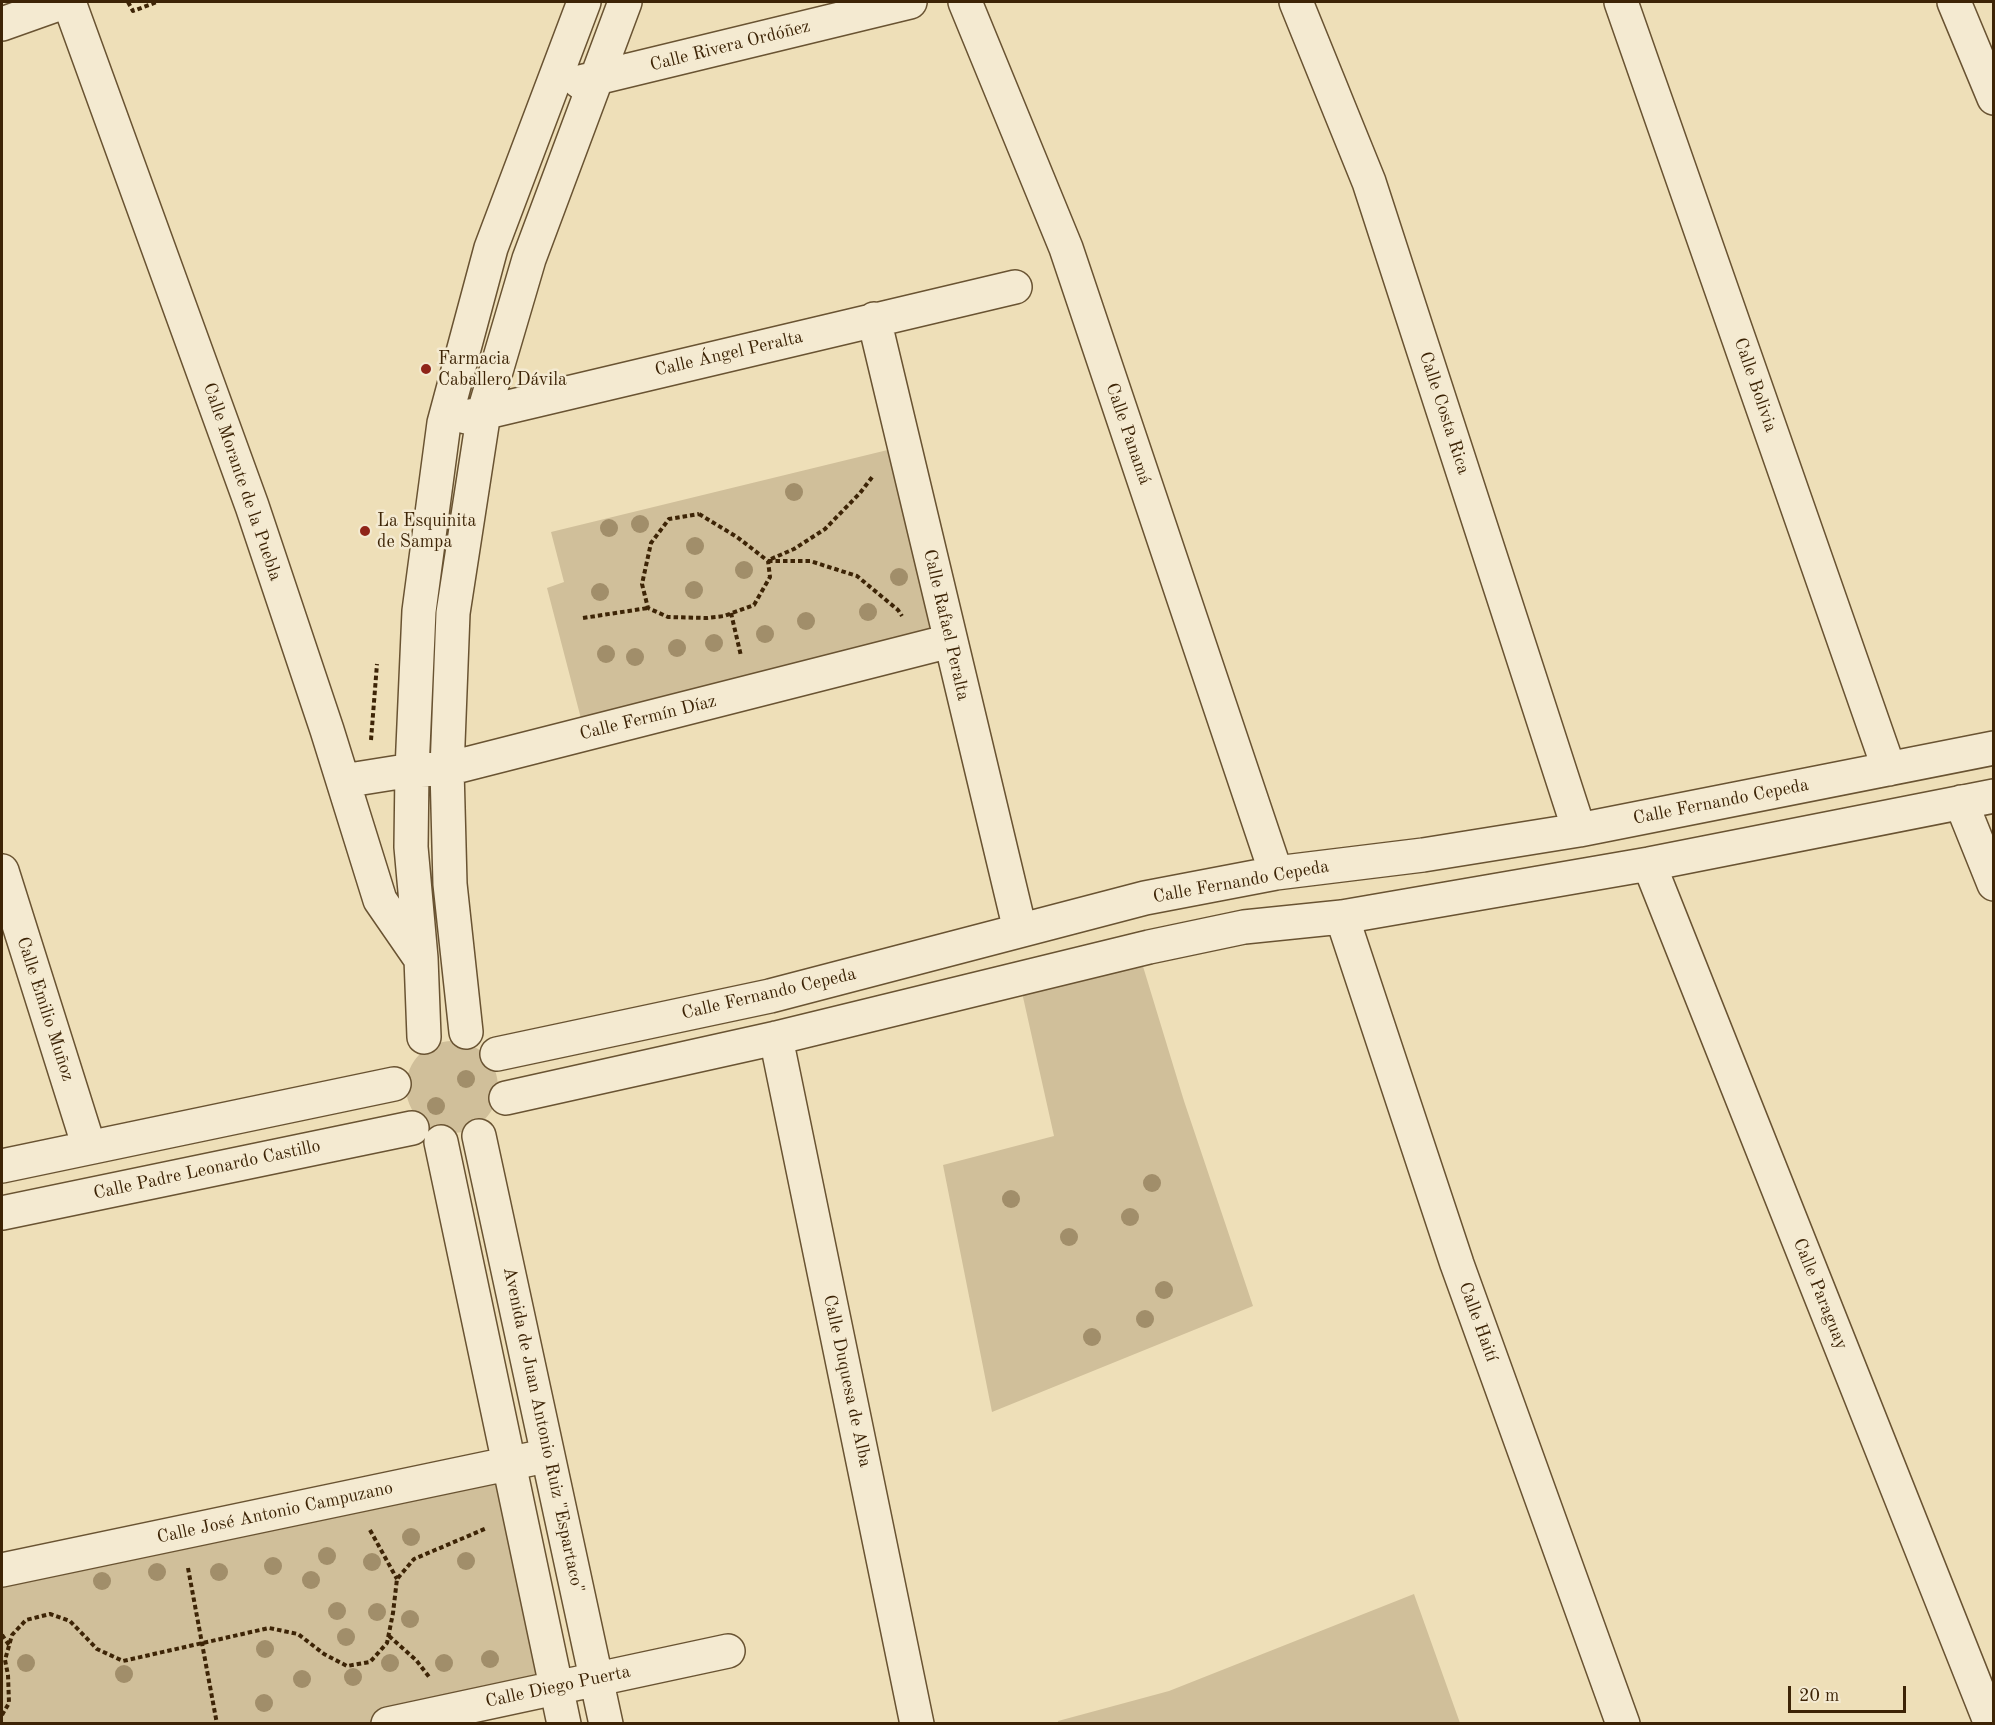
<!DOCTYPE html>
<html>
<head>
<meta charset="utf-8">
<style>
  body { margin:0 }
  #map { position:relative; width:1995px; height:1725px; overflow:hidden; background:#eedfb8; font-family:"Old Standard TT",serif }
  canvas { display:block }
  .frame { position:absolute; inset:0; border:3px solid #3d2406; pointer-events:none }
  .scale { position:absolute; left:1788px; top:1686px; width:118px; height:27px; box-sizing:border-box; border:3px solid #3d2406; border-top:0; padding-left:8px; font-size:18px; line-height:21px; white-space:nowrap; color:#3d2406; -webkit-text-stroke:4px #f4ead1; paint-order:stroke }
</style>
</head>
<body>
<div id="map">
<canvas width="1995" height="1725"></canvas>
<div class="frame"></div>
<div class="scale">20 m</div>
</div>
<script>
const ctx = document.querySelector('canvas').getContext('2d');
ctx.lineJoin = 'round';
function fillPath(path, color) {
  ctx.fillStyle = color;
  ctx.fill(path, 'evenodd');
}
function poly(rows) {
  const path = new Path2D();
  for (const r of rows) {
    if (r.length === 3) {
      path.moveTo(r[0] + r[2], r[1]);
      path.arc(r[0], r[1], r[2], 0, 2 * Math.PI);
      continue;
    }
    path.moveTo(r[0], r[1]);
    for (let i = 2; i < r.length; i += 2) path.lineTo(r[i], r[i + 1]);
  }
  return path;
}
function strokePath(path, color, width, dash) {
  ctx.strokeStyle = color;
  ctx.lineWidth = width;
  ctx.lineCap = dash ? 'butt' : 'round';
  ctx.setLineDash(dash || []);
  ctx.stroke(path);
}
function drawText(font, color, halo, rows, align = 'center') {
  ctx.font = font + ' "Old Standard TT",serif';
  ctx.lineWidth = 5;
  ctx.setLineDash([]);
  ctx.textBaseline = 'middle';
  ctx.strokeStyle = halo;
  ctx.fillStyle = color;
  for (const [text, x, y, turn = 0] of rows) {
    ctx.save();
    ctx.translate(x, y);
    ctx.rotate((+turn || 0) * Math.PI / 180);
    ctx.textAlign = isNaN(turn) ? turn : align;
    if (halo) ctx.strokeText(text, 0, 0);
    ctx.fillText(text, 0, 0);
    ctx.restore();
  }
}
const green = poly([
  [904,446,950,641,585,734,547,588,564,582,551,532],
  [1138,950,1184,1101,1253,1306,992,1412,943,1165,1054,1136,1019,979],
  [452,1087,46],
  [511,1463,557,1687,388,1723,2,1723,2,1570],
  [1414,1594,1460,1723,1058,1723,1058,1721,1169,1691]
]);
const path = poly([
  [128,2,133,11,157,2],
  [699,514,737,537,768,561,770,577,754,605,724,616,707,618,668,617,648,608,642,584,651,543,669,519,699,514],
  [771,559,794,549,825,529,860,493,873,476],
  [768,561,810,561,857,576,898,610,902,616],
  [731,613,741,656],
  [583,618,648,608],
  [371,740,377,664],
  [370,1530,397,1579],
  [188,1568,217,1724],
  [2,1635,9,1645],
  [389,1636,416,1660,430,1678],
  [2,1715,9,1703,8,1675,5,1660,12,1635,26,1620,50,1614,70,1621,97,1649,123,1661,269,1628,298,1634,324,1654,347,1666,370,1662,387,1643,393,1613,397,1579,414,1559,487,1528]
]);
const minor = poly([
  [69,2,252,506,327,730,380,900,420,958],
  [965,2,1066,248,1276,873],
  [1296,2,1369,182,1579,830],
  [1621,2,1889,769],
  [1954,2,1994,98],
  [2,24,64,2],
  [580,82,910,2],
  [874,319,1020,930],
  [466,417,1015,287],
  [343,781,412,770,447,769,950,641],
  [1961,802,1994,884],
  [1649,864,1991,1724],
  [2,871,89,1147],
  [1342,917,1457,1264,1623,1724],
  [466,1032,450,884,447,769,453,613,484,412,529,259,625,2],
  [424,1037,421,958,411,847,412,770,419,611,444,423,491,248,584,2],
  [776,1038,917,1724],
  [497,1054,770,996,1145,898,1276,873,1423,855,1579,830,1994,748],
  [506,1098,776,1038,1149,947,1244,927,1342,917,1649,864,1994,796],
  [479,1136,606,1724],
  [441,1142,564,1724],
  [2,1166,394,1084],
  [2,1213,412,1128],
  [2,1570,531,1459],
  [388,1724,728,1651]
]);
const trees = [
  [794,492],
  [640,524],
  [609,528],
  [695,546],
  [744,570],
  [899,577],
  [694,590],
  [600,592],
  [868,612],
  [806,621],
  [765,634],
  [714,643],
  [677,648],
  [606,654],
  [635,657],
  [466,1079],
  [436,1106],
  [1152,1183],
  [1011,1199],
  [1130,1217],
  [1069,1237],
  [1164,1290],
  [1145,1319],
  [1092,1337],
  [411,1537],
  [327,1556],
  [466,1561],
  [372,1562],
  [273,1566],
  [157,1572],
  [219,1572],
  [311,1580],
  [102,1581],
  [337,1611],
  [377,1612],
  [410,1619],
  [346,1637],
  [265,1649],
  [490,1659],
  [26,1663],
  [390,1663],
  [444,1663],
  [124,1674],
  [353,1677],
  [302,1679],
  [264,1703]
];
const markers = [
  [426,369,6,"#8f2418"],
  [365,531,6,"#8f2418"]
];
const streetNames = [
  ["Calle Rivera Ordóñez",730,46,-14],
  ["Calle Ángel Peralta",729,354,-13],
  ["Calle Bolivia",1755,385,71],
  ["Calle Costa Rica",1444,413,72],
  ["Calle Panamá",1128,434,71],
  ["Calle Morante de la Puebla",242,482,71],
  ["Calle Rafael Peralta",946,625,77],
  ["Calle Fermín Díaz",648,718,-14],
  ["Calle Fernando Cepeda",1721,802,-11],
  ["Calle Fernando Cepeda",1241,882,-10],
  ["Calle Fernando Cepeda",769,994,-13],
  ["Calle Emilio Muñoz",45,1009,72],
  ["Calle Padre Leonardo Castillo",207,1170,-12],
  ["Calle Paraguay",1820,1294,68],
  ["Calle Haití",1478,1322,70],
  ["Calle Duquesa de Alba",847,1381,78],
  ["Avenida de Juan Antonio Ruiz \"Espartaco\"",543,1430,78],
  ["Calle José Antonio Campuzano",275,1513,-12],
  ["Calle Diego Puerta",558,1687,-12]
];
const poiNames = [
  ["Farmacia",438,359],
  ["Caballero Dávila",438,380],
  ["La Esquinita",377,521],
  ["de Sampa",377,542]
];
fillPath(green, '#d0bf9a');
strokePath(minor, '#695332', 36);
strokePath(path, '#3d2406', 4, [4.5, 3]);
strokePath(minor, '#f4ead1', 33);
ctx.fillStyle = '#a18e6a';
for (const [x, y] of trees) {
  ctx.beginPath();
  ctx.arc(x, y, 9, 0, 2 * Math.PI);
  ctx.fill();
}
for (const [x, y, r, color] of markers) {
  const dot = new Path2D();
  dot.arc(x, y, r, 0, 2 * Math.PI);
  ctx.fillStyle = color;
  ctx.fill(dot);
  strokePath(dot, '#f4ead1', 2);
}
drawText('18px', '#3d2406', '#f4ead1', streetNames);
drawText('18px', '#3d2406', '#f4ead1', poiNames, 'left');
</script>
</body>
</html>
